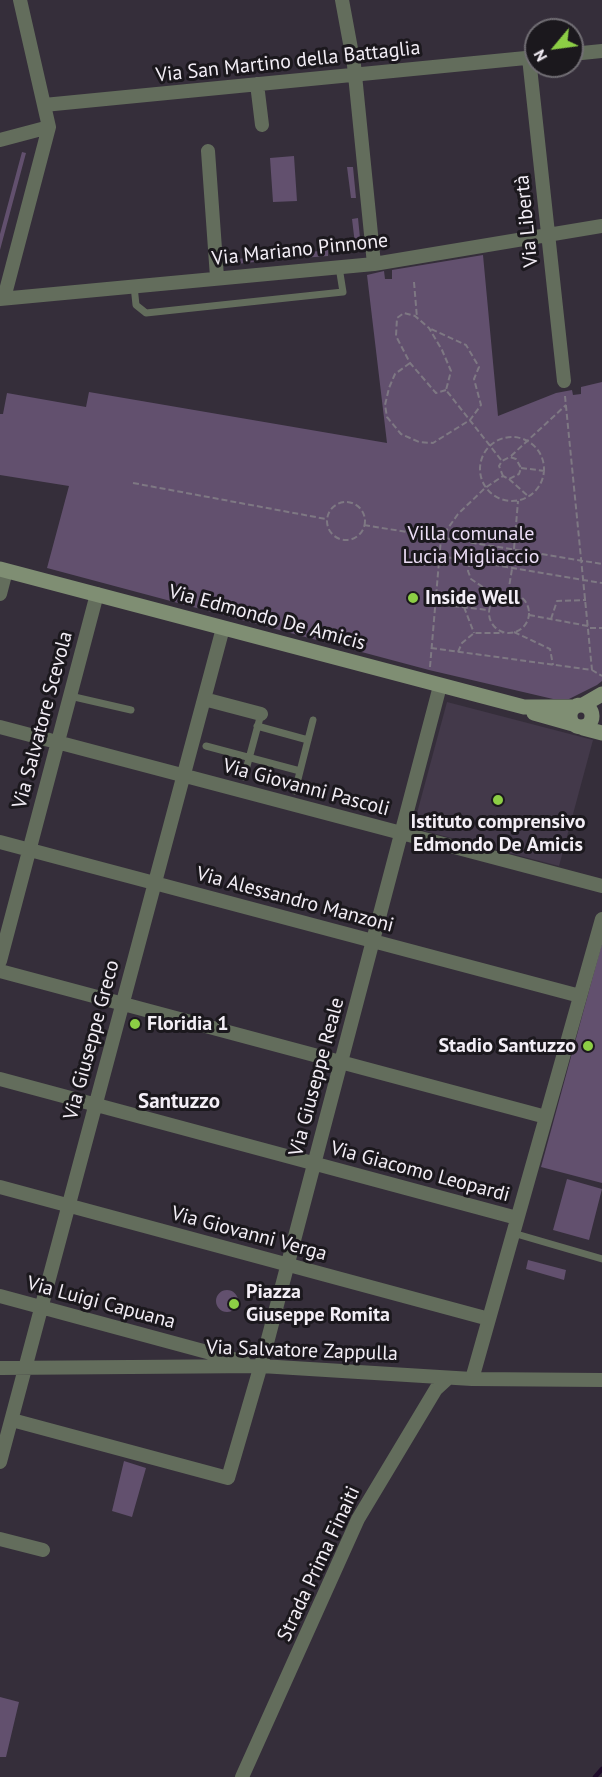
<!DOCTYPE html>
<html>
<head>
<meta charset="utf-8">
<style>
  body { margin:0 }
  #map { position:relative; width:602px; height:1777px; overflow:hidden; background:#352e3a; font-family:"PT Sans",sans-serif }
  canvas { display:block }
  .north { position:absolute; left:524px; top:18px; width:60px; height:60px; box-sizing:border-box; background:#1b181d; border:2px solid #716e74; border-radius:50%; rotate:241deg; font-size:16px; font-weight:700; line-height:24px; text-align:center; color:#f3eef6 }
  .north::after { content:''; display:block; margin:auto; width:21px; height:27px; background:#8cce45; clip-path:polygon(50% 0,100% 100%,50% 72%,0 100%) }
</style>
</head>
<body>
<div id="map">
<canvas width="602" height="1777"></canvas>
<div class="north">N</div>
</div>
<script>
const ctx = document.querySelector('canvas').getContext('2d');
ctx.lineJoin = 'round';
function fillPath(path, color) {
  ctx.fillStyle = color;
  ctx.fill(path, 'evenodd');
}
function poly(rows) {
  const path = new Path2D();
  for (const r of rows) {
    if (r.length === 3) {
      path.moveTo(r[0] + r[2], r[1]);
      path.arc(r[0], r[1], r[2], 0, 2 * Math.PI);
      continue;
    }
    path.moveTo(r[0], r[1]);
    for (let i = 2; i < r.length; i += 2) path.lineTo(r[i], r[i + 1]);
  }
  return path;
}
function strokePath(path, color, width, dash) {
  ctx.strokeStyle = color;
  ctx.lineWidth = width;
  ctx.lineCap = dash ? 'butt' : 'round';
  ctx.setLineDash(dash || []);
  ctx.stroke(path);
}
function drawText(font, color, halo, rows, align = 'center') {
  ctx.font = font + ' "PT Sans",sans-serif';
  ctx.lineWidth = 6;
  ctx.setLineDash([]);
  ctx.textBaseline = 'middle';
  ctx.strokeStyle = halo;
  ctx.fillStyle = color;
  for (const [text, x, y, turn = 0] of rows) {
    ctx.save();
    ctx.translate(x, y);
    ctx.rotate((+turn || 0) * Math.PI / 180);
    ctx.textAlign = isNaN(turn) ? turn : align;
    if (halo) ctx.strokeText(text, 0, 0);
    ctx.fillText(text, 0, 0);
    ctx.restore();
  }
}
const built = poly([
  [447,702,593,740,559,866,413,828]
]);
const green = poly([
  [22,152,26,153,0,250,0,234],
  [294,156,297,201,273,202,270,158],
  [347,167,353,167,356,198,351,198],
  [358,218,361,248,355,244,352,219],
  [328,250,328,256,302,258,301,253],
  [483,255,498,416,556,393,572,390,573,395,581,394,581,387,602,382,602,681,597,685,569,699,553,699,429,670,47,568,69,486,0,475,0,414,3,414,7,393,86,407,89,392,387,443,367,275,384,271,385,279,392,279,392,270],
  [263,256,263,261,228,265,228,260],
  [602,943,602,1183,541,1167],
  [567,1179,602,1189,589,1240,553,1230],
  [528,1260,566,1270,564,1280,526,1269],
  [227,1301,11],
  [124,1461,146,1468,132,1517,112,1511],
  [0,1697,19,1702,6,1757,0,1757]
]);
const stream = poly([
  [595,1777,602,1769]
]);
const path = poly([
  [414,282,417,318],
  [410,363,395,374,389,388,385,405,387,417,401,434,419,442,433,443,470,420,481,405,474,379,479,367,466,345,429,328],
  [446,390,436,393,410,363,396,336,397,318,404,313,415,316,429,328,442,350,451,371,446,390,502,461],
  [565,396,592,670],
  [512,469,32],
  [511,456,566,405],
  [521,468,545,471],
  [509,479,529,497],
  [133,483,326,519],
  [346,521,19],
  [364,525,602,564],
  [514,549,518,501],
  [440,556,602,583],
  [470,561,468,571,471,579,496,596],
  [509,613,20],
  [508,593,512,569],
  [435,604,488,610],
  [464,607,474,633],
  [529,615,588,626],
  [551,619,557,601,586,600],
  [590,628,602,628],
  [514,632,550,649,553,665],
  [431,648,592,670,602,676],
  [458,652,462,643,474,633,503,633],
  [430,667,441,538,458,514,485,488,503,476,509,479,519,474,521,468,516,459,510,457,502,461,499,466,503,476]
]);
const lane = poly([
  [134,286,136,305,146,313,343,292,339,267],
  [70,696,131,710],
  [257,726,308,740],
  [206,746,300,771],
  [244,777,261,714],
  [295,791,313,720],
  [513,1233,602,1259]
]);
const street = poly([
  [342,0,354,65,374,264],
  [572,54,602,51],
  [529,58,564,381],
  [257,84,262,125],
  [44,105,536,57],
  [0,140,49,127],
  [208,151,217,277],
  [4,298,49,127,20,0],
  [0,299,374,264,602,226],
  [0,594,6,571],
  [204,699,261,714],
  [0,727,602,886],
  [0,842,580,996],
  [0,961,97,594],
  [0,971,546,1117],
  [0,1079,517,1218],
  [0,1187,489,1319],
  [0,1296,244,1362],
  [0,1368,261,1366,472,1379,602,1380],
  [472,1379,602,919],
  [12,1420,228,1478,263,1358,440,686],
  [0,1462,223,628],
  [0,1539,43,1550],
  [242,1777,358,1519,436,1389,448,1378]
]);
const secondary = poly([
  [0,569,524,707,574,707],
  [581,716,11],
  [583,705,602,694],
  [534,713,573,724],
  [583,728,602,733]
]);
const markers = [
  [413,598,6,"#8cce45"],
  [498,800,6,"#8cce45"],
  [135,1024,6,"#8cce45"],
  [588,1046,6,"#8cce45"],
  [234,1304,6,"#8cce45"]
];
const streetNames = [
  ["Via San Martino della Battaglia",288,62,-6],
  ["Via Libertà",527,221,-96],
  ["Via Mariano Pinnone",300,250,-6],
  ["Via Edmondo De Amicis",267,618,15],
  ["Via Salvatore Scevola",43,720,-75],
  ["Via Giovanni Pascoli",306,788,15],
  ["Via Alessandro Manzoni",295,900,15],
  ["Via Giuseppe Greco",92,1040,-75],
  ["Via Giuseppe Reale",317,1077,-75],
  ["Via Giacomo Leopardi",420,1172,15],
  ["Via Giovanni Verga",249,1234,15],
  ["Via Luigi Capuana",101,1303,15],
  ["Via Salvatore Zappulla",302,1351,2],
  ["Strada Prima Finaiti",319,1564,-65]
];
const parkNames = [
  ["Villa comunale",471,534],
  ["Lucia Migliaccio",471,557]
];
const poiNames = [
  ["Inside Well",425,598],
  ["Istituto comprensivo",498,822,"center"],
  ["Edmondo De Amicis",498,845,"center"],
  ["Floridia 1",147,1024],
  ["Stadio Santuzzo",576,1046,"right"],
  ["Piazza",246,1292],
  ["Giuseppe Romita",246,1315]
];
const neighbourhoodNames = [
  ["Santuzzo",179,1102]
];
fillPath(built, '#43394a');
fillPath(green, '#62506e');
strokePath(stream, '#1f0b2a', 4.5);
strokePath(path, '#7e7883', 2, [6, 3]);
strokePath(lane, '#636d5c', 7);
strokePath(street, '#636d5c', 14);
strokePath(secondary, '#7f8e73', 15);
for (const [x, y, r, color] of markers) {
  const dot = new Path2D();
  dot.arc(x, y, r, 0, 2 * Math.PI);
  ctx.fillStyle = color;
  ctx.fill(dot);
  strokePath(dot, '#1b181d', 2);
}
drawText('20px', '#f3eef6', '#1b181d', streetNames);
drawText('20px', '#eddef7', '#1b181d', parkNames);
drawText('bold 20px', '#f3eef6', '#1b181d', poiNames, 'left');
drawText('bold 21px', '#f3eef6', '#1b181d', neighbourhoodNames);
</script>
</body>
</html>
